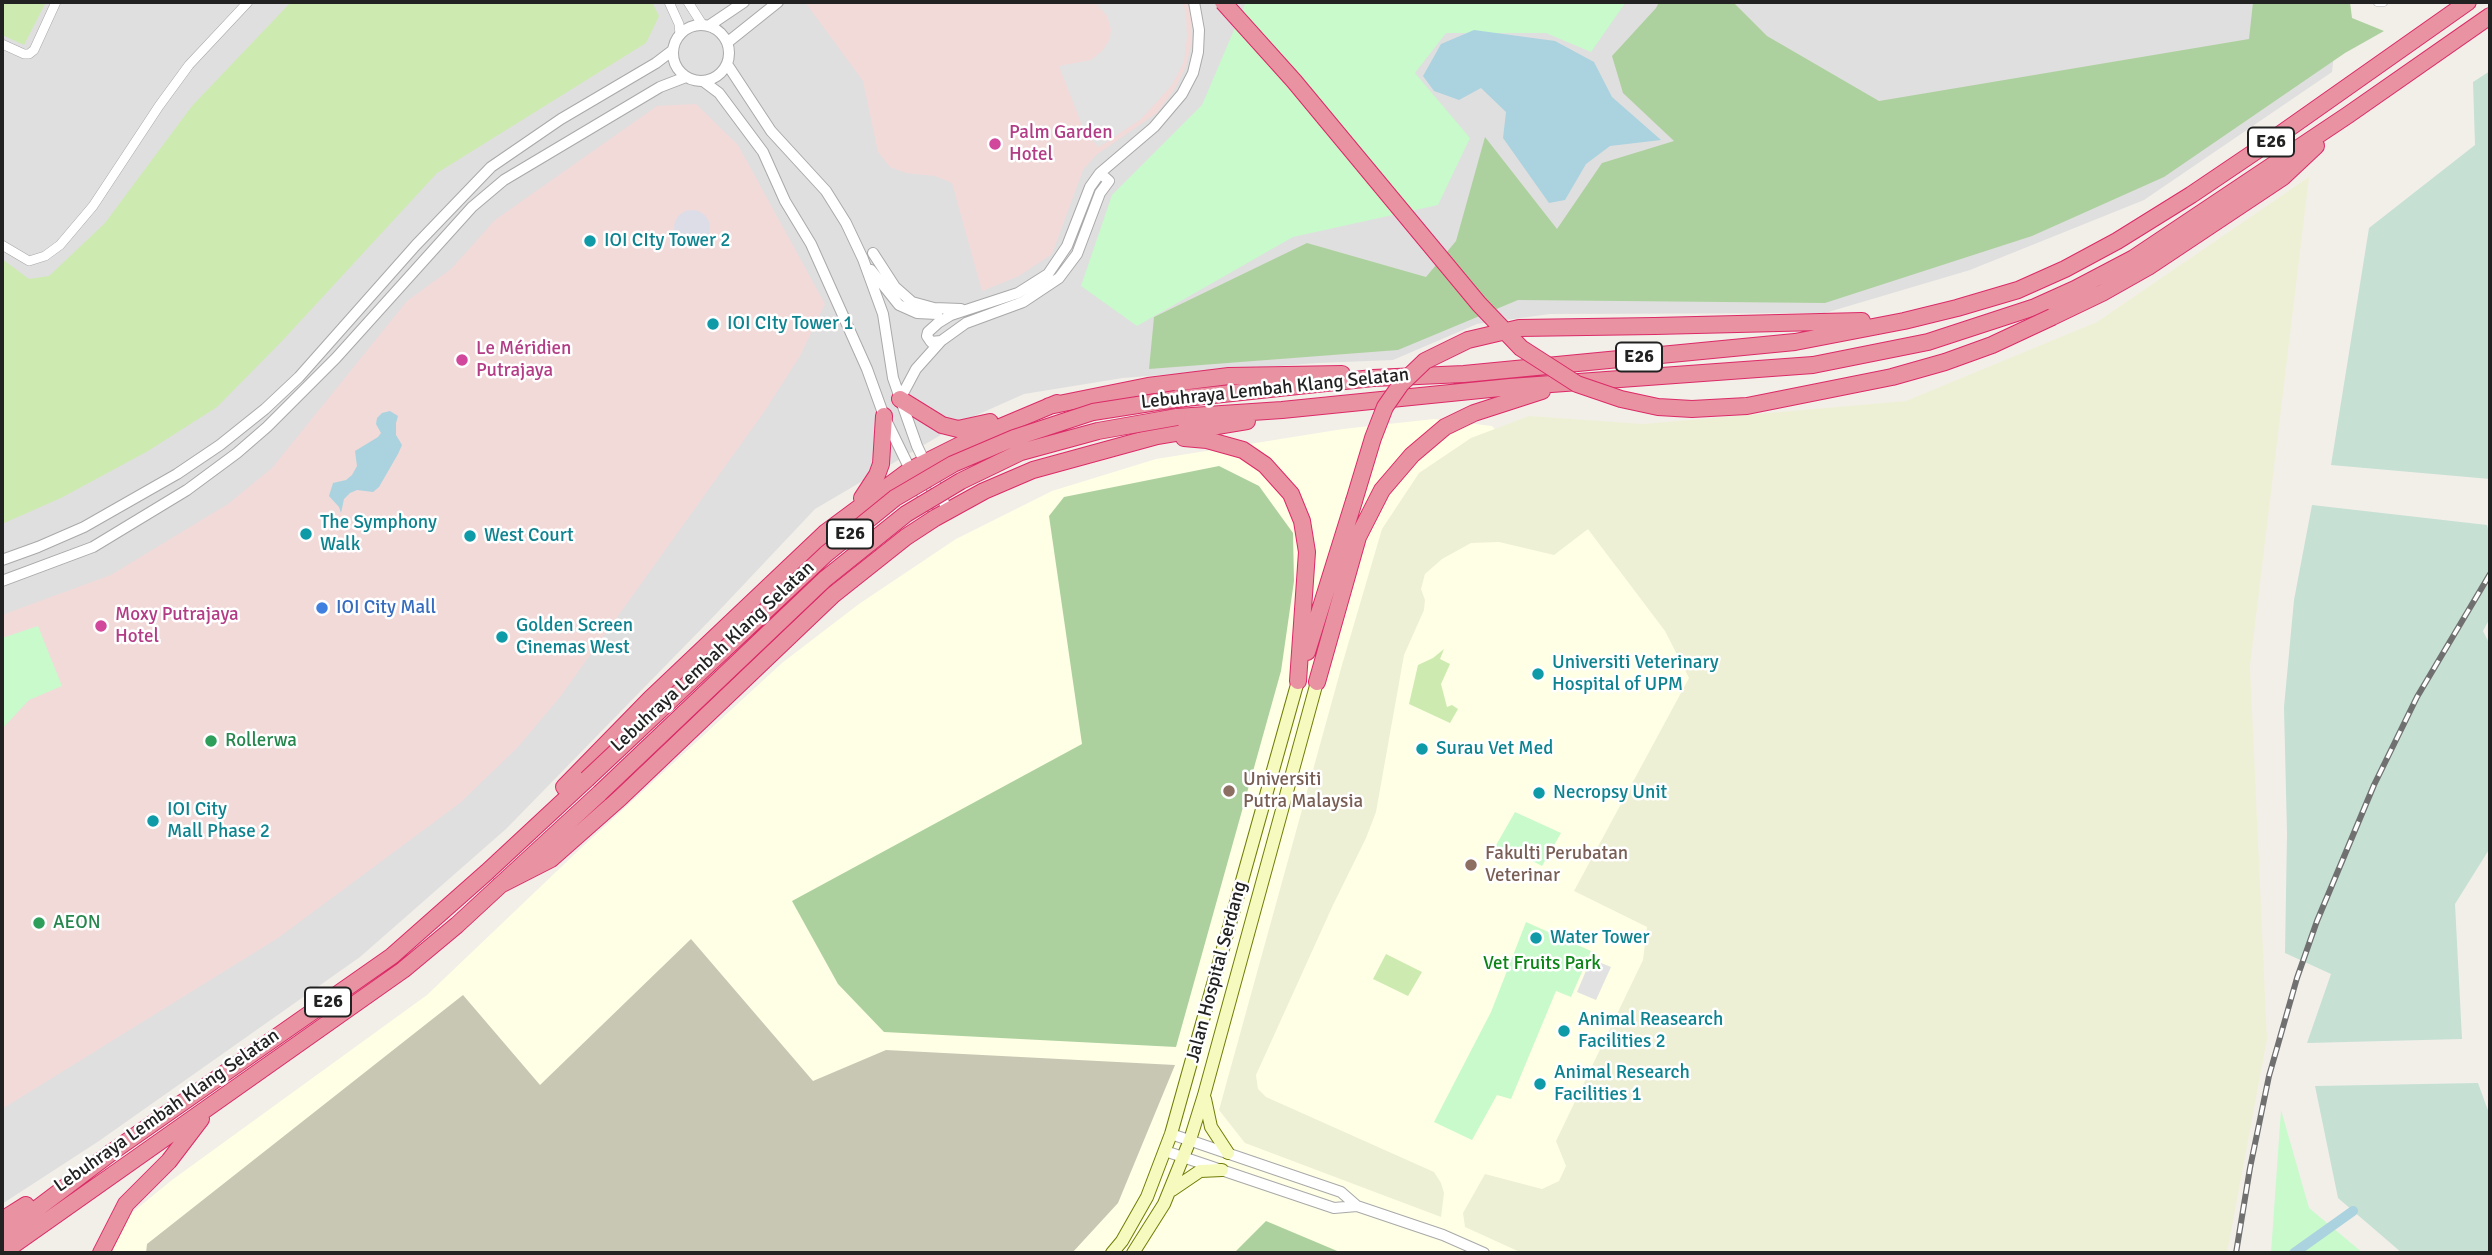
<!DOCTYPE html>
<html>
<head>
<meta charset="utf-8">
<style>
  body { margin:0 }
  #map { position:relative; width:2492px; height:1255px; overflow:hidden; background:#f2efe9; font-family:Signika,sans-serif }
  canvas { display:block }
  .frame { position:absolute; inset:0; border:4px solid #222; pointer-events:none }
</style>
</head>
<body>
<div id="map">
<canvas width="2492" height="1255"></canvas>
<div class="frame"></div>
</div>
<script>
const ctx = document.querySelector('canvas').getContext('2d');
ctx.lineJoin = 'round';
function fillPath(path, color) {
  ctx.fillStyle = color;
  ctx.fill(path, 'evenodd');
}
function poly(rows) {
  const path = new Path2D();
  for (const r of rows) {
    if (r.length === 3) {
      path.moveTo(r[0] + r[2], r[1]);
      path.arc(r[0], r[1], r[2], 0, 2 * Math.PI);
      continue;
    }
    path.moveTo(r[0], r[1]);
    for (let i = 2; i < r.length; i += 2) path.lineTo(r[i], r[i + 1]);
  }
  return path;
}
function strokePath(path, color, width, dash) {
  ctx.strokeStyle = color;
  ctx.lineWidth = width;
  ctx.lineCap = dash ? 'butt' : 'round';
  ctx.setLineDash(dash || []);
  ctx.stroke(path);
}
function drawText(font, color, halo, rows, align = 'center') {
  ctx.font = font + ' Signika,sans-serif';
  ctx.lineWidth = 5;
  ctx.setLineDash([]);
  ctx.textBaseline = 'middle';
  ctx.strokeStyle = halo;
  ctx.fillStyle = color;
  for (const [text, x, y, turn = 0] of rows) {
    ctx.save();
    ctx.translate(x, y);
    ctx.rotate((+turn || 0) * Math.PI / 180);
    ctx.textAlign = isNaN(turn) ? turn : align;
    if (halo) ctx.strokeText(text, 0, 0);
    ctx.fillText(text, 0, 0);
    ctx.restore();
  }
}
const residential = poly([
  [2,2,2340,2,2332,72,2144,200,1970,270,1825,313,1550,314,1477,324,1393,360,1317,363,1123,378,1024,394,968,419,815,509,714,616,506,829,360,957,99,1141,2,1204]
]);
const commercial = poly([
  [805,2,1187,2,1192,18,1192,41,1186,66,1174,90,1157,113,1096,155,1083,170,1052,254,1019,276,982,291,952,183,935,176,906,173,890,167,878,152,863,81],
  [696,104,738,145,825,304,800,356,764,412,560,697,518,747,460,803,278,938,2,1109,2,615,111,575,228,504,272,468,407,301,451,269,495,220,657,106]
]);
const education = poly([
  [1434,419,1492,426,1585,531,1588,529,1615,565,2219,1253,111,1253,128,1216,172,1180,427,995,579,850,782,663,859,604,956,539,1052,491,1156,459,1343,429]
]);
const construction = poly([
  [691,939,813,1081,886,1050,1175,1065,1118,1203,1072,1253,146,1253,147,1244,463,995,540,1085]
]);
const farmland = poly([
  [2309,177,2250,666,2267,1039,2227,1253,1522,1253,1465,1227,1463,1213,1485,1174,1542,1189,1559,1181,1566,1166,1556,1141,1643,960,1647,927,1574,891,1689,678,1665,631,1588,529,1554,555,1499,542,1471,543,1442,559,1425,574,1421,589,1425,600,1424,610,1404,655,1376,812,1366,838,1333,905,1256,1075,1258,1089,1266,1097,1434,1172,1441,1183,1444,1193,1441,1217,1245,1143,1219,1110,1342,665,1382,529,1419,473,1471,438,1529,416,1643,424,1906,401,2097,322]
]);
const grass = poly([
  [2,2,46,2,24,45,2,35],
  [291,2,652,2,659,16,646,43,437,173,283,340,217,407,148,451,61,498,2,524,2,259,29,279,49,276,105,223,192,106],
  [1444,649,1440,659,1450,664,1441,684,1447,707,1452,705,1458,709,1450,723,1409,704,1418,665,1433,658],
  [1386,954,1422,972,1408,996,1373,979]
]);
const forest = poly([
  [1659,2,1733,2,1767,36,1879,101,2249,39,2253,2,2350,2,2352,18,2384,31,2345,53,2164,177,2032,236,1825,303,1518,300,1398,350,1149,369,1154,317,1307,243,1426,277,1456,241,1485,137,1557,229,1602,163,1674,141,1623,93,1612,56,1656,8],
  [1219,466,1259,486,1293,533,1294,581,1281,671,1176,1047,884,1032,838,984,792,901,1082,744,1049,516,1064,497],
  [1266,1221,1342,1253,1234,1253]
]);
const wetland = poly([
  [2490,71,2490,479,2331,465,2369,228,2475,145,2473,82],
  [2312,505,2487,525,2490,538,2490,618,2483,631,2490,645,2490,848,2455,904,2462,1039,2307,1043,2331,974,2285,953,2287,834,2284,707,2294,600],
  [2478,1083,2490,1116,2490,1253,2402,1253,2338,1198,2315,1086]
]);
const park = poly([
  [1246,2,1626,2,1591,52,1546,33,1446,33,1415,73,1470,138,1438,205,1293,237,1137,326,1081,286,1112,195,1202,105],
  [38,626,62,686,29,700,2,729,2,638],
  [1515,812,1561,833,1542,866,1519,854,1513,861,1504,857,1500,847,1495,847],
  [1526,922,1591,951,1571,997,1556,991,1511,1099,1497,1095,1472,1140,1434,1122,1491,1012],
  [2281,1110,2309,1208,2363,1253,2271,1253]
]);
const parking = poly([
  [1095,2,1183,2,1186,15,1187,36,1184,62,1172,85,1141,119,1099,147,1085,133,1059,66,1091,60,1103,50,1110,39,1111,29,1107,16],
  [1591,959,1611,967,1596,1000,1577,992]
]);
const plaza = poly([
  [692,228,18]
]);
const water = poly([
  [1474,30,1555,41,1594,62,1612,97,1661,140,1610,146,1586,164,1565,200,1549,203,1503,138,1506,112,1481,88,1459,100,1434,91,1423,76,1441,44],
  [390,411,398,416,396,423,396,435,402,445,398,454,379,487,373,492,357,490,350,493,344,499,341,513,339,507,329,496,333,483,346,480,352,475,357,466,355,451,378,437,381,433,376,424,377,418,382,413]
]);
const canal = poly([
  [2294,1253,2353,1211]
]);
const minor = poly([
  [669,2,679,24,680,34],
  [688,2,702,24],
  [2378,2,2383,2],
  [2,44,24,54,29,54,34,50,56,2],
  [2,245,29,261,45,256,60,245,93,206,159,106,189,65,248,2]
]);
const tertiary = poly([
  [701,53,28],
  [710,25,744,2],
  [728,42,778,2],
  [727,64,771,131,826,191,846,223,863,259,883,314,893,378,917,446,948,511],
  [703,81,719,93,763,152,785,201,811,244,867,369,884,416,928,506],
  [873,253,895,287,912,302,934,308,961,309],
  [871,270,899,305,917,313,937,314],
  [941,341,931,342,927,336,928,332,938,323,951,315,1018,293,1048,274,1067,246,1090,187,1100,173,1154,127,1182,94,1193,73,1198,52,1199,30,1194,2],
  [900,399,916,369,941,341,966,323,1023,302,1059,278,1077,254,1100,193,1109,181,1100,173],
  [2,560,38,547,84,527,177,474,220,445,265,409,299,377,416,245,491,167,561,119,656,63,673,50],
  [2,581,93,547,187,490,237,453,267,427,336,358,472,207,504,180,660,87,686,77],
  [1171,1134,1341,1192,1357,1206,1443,1235,1484,1253],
  [1165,1151,1334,1208,1357,1206]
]);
const secondary = poly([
  [1205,1099,1211,1127,1228,1153],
  [1172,1190,1200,1171,1222,1170],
  [1112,1253,1122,1241,1147,1197,1171,1134,1298,681],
  [1133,1253,1164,1204,1190,1140,1204,1095,1317,682]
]);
const motorway = poly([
  [2052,317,2102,293,2148,267,2283,177,2316,146],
  [1655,326,1862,321],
  [900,399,942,425,958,429,990,422],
  [1176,399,1373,378,1464,374,1795,342,1904,321,1957,308,2018,290,2065,269,2117,241,2191,195,2265,145,2468,2],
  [1049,406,1148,386,1229,376,1342,374],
  [1177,417,1282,410,1510,387,1813,365,1928,342,2035,307,2075,289,2134,258,2348,115,2490,16],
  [1184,438,1207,440,1243,450,1265,465,1291,494,1302,521,1307,552,1298,681],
  [862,498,877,475,881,464,884,416],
  [1307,652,1354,501],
  [1317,682,1358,537,1382,490,1412,455,1445,427,1474,413,1542,391],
  [564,787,650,699,825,533,910,470,974,438,1057,403],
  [500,885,551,859,620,798,833,595,906,537,935,518,984,491,1033,470,1157,436,1247,421],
  [2,1220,26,1205],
  [2,1235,112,1152,392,956,487,872,587,779],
  [2,1253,403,970,457,925,600,793],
  [101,1253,126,1204,169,1161,201,1119]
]);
const rail = poly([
  [2236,1253,2250,1168,2269,1076,2297,978,2317,921,2374,785,2417,697,2490,574]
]);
const motorwayBridge = poly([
  [1223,2,1294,81,1479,304,1521,348,1577,384,1621,399,1658,407,1692,409,1747,406,1892,377,1945,362,1992,345,2052,317],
  [1354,501,1373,438,1385,407,1401,384,1425,361,1468,340,1519,328,1655,326],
  [587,779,826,554,895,498,953,464,1014,438,1093,412,1176,399],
  [600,793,825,579,906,514,961,481,1021,452,1098,431,1177,417]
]);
const markers = [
  [995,144,7,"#d1479c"],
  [590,241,7,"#0f9aa8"],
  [713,324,7,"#0f9aa8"],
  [462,360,7,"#d1479c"],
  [306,534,7,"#0f9aa8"],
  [470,536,7,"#0f9aa8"],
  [322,608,7,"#3f7fe0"],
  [101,626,7,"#d1479c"],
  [502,637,7,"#0f9aa8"],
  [1538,674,7,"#0f9aa8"],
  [211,741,7,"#2e9e5b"],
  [1422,749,7,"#0f9aa8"],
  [1229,791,7,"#8d6e63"],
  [1539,793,7,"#0f9aa8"],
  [153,821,7,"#0f9aa8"],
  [1471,865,7,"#8d6e63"],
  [39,923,7,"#2e9e5b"],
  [1536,938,7,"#0f9aa8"],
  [1564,1031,7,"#0f9aa8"],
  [1540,1084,7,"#0f9aa8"]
];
const shields = [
  [2271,142,46],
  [1639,357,46],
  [850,534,46],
  [328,1002,46]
];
const shieldNames = [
  ["E26",2271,142],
  ["E26",1639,357],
  ["E26",850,534],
  ["E26",328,1002]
];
const hotelNames = [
  ["Palm Garden",1009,133],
  ["Hotel",1009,155],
  ["Le Méridien",476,349],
  ["Putrajaya",476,371],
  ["Moxy Putrajaya",115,615],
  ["Hotel",115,637]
];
const cultureNames = [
  ["IOI CIty Tower 2",604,241],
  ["IOI CIty Tower 1",727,324],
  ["The Symphony",320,523],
  ["Walk",320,545],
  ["West Court",484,536],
  ["Golden Screen",516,626],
  ["Cinemas West",516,648],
  ["Universiti Veterinary",1552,663],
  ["Hospital of UPM",1552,685],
  ["Surau Vet Med",1436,749],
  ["Necropsy Unit",1553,793],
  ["IOI City",167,810],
  ["Mall Phase 2",167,832],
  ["Water Tower",1550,938],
  ["Animal Reasearch",1578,1020],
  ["Facilities 2",1578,1042],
  ["Animal Research",1554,1073],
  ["Facilities 1",1554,1095]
];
const streetNames = [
  ["Lebuhraya Lembah Klang Selatan",1275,389,-6],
  ["Lebuhraya Lembah Klang Selatan",713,657,-43],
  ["Jalan Hospital Serdang",1217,972,-75],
  ["Lebuhraya Lembah Klang Selatan",167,1111,-35]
];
const shopNames = [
  ["IOI City Mall",336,608]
];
const leisureNames = [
  ["Rollerwa",225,741],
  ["AEON",53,923]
];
const educationNames = [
  ["Universiti",1243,780],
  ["Putra Malaysia",1243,802],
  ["Fakulti Perubatan",1485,854],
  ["Veterinar",1485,876]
];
const parkNames = [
  ["Vet Fruits Park",1542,964]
];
fillPath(residential, '#e0dfdf');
fillPath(commercial, '#f2dad9');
fillPath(education, '#ffffe5');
fillPath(construction, '#c7c7b4');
fillPath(farmland, '#eef0d5');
fillPath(grass, '#cdebb0');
fillPath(forest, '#add19e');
fillPath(wetland, '#c6e0d4');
fillPath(park, '#c8facc');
fillPath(parking, '#e2e2e2');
fillPath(plaza, '#dddde8');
fillPath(water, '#aad3df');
strokePath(canal, '#aad3df', 10);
strokePath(minor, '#a9a9a9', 10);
strokePath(tertiary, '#a9a9a9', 12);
strokePath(secondary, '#707d05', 14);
strokePath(motorway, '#dc2a67', 18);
strokePath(minor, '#fff', 9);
strokePath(tertiary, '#fff', 10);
strokePath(secondary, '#f7fabf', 12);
strokePath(motorway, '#e892a2', 16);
strokePath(rail, '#707070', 6);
strokePath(rail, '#fff', 3.5, [10]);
strokePath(motorwayBridge, '#dc2a67', 18, []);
strokePath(motorwayBridge, '#e892a2', 16);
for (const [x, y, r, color] of markers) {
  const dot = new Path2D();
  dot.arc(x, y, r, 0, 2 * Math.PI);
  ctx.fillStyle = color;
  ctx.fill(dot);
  strokePath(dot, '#fff', 2.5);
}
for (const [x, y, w] of shields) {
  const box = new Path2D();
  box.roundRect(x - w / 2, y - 14.5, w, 29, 5);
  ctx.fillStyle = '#fff';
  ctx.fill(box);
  strokePath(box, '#222', 2);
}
drawText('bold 18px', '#222', null, shieldNames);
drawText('19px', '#b23c85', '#fff', hotelNames, 'left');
drawText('19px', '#0d838f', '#fff', cultureNames, 'left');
drawText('19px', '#222', '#fff', streetNames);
drawText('19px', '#366cbe', '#fff', shopNames, 'left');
drawText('19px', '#27864d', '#fff', leisureNames, 'left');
drawText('19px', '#785e54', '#fff', educationNames, 'left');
drawText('19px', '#0c8416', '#fff', parkNames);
</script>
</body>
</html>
